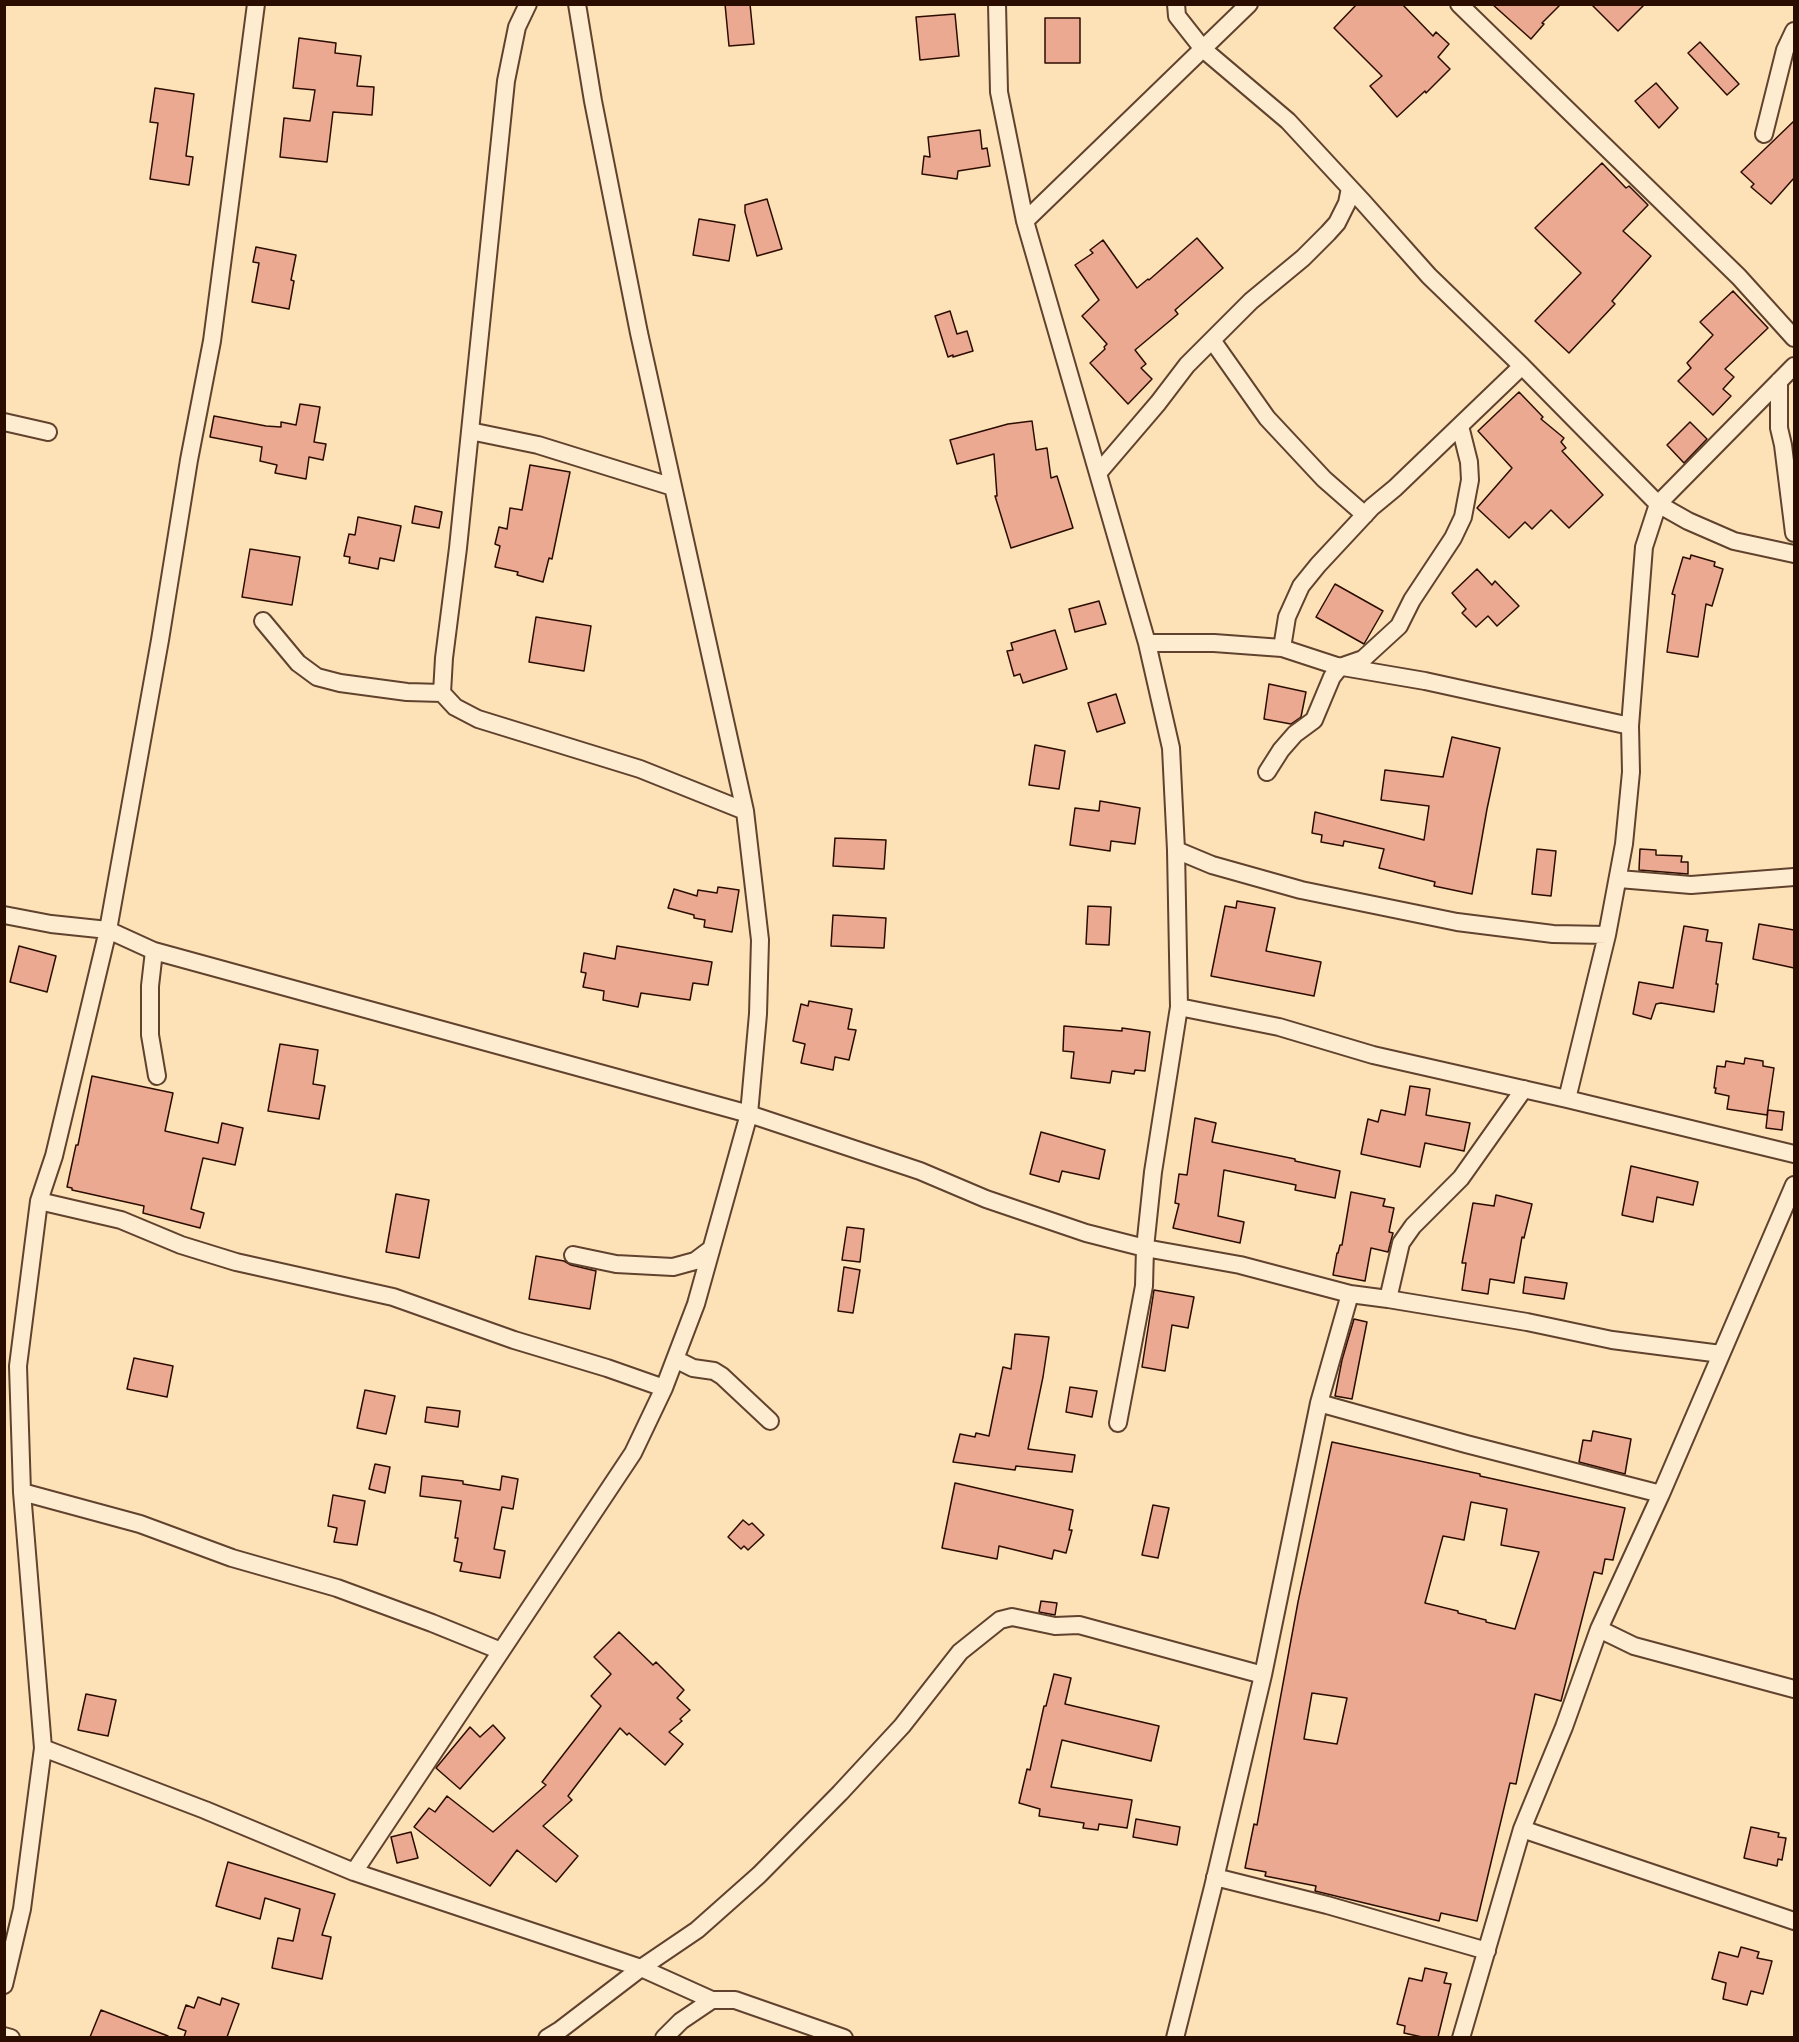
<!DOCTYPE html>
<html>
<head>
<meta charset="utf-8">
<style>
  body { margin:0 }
  #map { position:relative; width:1799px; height:2042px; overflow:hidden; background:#fde2b7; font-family:"Libre Bodoni",serif }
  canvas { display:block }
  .frame { position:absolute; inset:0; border:6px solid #2b0d00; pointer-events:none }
</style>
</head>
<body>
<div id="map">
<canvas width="1799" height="2042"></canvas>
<div class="frame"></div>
</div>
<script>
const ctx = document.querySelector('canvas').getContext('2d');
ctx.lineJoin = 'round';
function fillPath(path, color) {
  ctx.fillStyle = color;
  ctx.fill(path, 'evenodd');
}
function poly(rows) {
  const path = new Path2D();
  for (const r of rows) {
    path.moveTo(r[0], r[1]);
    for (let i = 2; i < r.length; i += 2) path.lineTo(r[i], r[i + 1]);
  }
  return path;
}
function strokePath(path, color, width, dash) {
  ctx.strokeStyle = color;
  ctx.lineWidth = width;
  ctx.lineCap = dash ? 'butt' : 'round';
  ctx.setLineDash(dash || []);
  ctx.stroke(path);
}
const building = poly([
  [725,4,750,4,754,44,729,46,725,4],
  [1357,4,1402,4,1433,36,1436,32,1449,44,1438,57,1450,69,1426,93,1425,91,1397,117,1370,86,1382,76,1334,28,1357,4],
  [1492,4,1561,4,1542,23,1544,24,1531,39,1492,4],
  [1591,4,1645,4,1618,31,1591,4],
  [955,14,959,56,920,60,916,17,955,14],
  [1045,18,1080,18,1080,63,1045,63,1045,18],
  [299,38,336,43,335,53,361,56,357,86,374,87,372,115,333,112,327,162,280,157,284,118,310,121,315,90,293,88,299,38],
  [1700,42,1739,84,1727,95,1688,53,1700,42],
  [1656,83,1678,108,1659,128,1635,101,1656,83],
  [155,88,194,94,186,156,193,157,189,185,150,179,158,123,150,122,155,88],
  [1794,121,1794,178,1771,204,1751,187,1754,184,1741,172,1794,121],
  [980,130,982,149,987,148,990,166,958,171,957,179,922,174,924,156,930,157,928,137,980,130],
  [1602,163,1626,188,1629,186,1648,205,1623,231,1651,256,1612,301,1615,304,1569,353,1535,321,1581,273,1535,228,1602,163],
  [767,199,782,249,757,256,745,212,745,205,767,199],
  [699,219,735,225,729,261,693,255,699,219],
  [1197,238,1223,268,1175,310,1178,314,1135,350,1146,364,1141,368,1152,379,1128,404,1090,363,1105,349,1104,347,1107,344,1082,316,1099,300,1075,265,1093,253,1090,250,1103,240,1137,288,1148,279,1149,280,1197,238],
  [256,247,296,255,291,280,294,281,289,309,252,302,259,263,253,262,256,247],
  [1733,291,1768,328,1725,369,1734,377,1723,389,1731,396,1713,415,1678,381,1691,368,1687,363,1713,335,1700,322,1733,291],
  [950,311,957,334,967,331,973,351,953,357,953,355,948,357,935,316,950,311],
  [1519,392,1543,417,1541,419,1564,438,1561,442,1566,448,1562,451,1603,495,1569,528,1551,510,1532,529,1525,522,1509,538,1477,508,1512,468,1478,431,1519,392],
  [300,404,320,407,314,442,326,444,323,460,309,457,306,479,275,473,277,465,260,461,262,447,210,437,214,416,266,426,281,427,281,422,296,425,300,404],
  [1032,421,1036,450,1047,448,1051,478,1057,476,1073,528,1011,548,995,496,997,496,994,454,957,464,950,440,1008,424,1032,421],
  [1690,422,1707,439,1684,463,1667,445,1690,422],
  [530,465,570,472,552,559,549,558,543,582,517,575,518,572,495,567,500,546,495,544,499,527,507,529,510,508,522,510,530,465],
  [415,506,442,512,439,528,412,523,415,506],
  [358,517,401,526,394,561,380,558,378,569,349,563,350,557,344,556,349,534,355,535,358,517],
  [250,549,300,557,292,605,242,597,250,549],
  [1691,555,1715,562,1714,566,1723,569,1712,606,1706,604,1698,657,1667,652,1675,595,1672,594,1683,557,1690,559,1691,555],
  [1477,569,1492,585,1495,581,1519,606,1497,626,1488,616,1476,627,1462,613,1466,609,1452,593,1477,569],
  [1335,584,1383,611,1364,644,1316,617,1335,584],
  [1099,601,1106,624,1075,632,1069,609,1099,601],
  [536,617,591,626,584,671,529,662,536,617],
  [1055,630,1067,669,1023,683,1020,674,1014,676,1007,651,1013,650,1011,643,1055,630],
  [1269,684,1306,692,1301,717,1291,724,1264,719,1269,684],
  [1116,694,1125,723,1097,732,1088,703,1116,694],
  [1452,737,1500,748,1487,809,1472,894,1434,886,1435,882,1379,868,1384,849,1344,841,1343,846,1321,842,1322,835,1312,833,1315,812,1424,840,1429,806,1381,800,1385,770,1443,777,1452,737],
  [1035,745,1065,751,1059,789,1029,785,1035,745],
  [1100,801,1140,808,1135,844,1111,841,1110,851,1070,845,1075,808,1099,811,1100,801],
  [835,838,886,840,884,869,833,866,835,838],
  [1537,849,1556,851,1551,896,1532,894,1537,849],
  [1640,849,1656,850,1656,855,1682,856,1681,862,1688,862,1688,874,1639,870,1640,849],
  [718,887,739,890,732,932,704,927,705,920,694,918,694,915,668,908,674,889,697,896,698,890,717,893,718,887],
  [1237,901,1275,908,1266,951,1321,962,1314,996,1211,976,1225,906,1236,908,1237,901],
  [1088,906,1111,907,1109,945,1086,944,1088,906],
  [833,915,886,918,884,948,831,946,833,915],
  [1759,924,1794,930,1794,968,1753,959,1759,924],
  [1684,926,1708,930,1706,941,1722,943,1716,984,1718,984,1714,1012,1661,1003,1656,1004,1651,1019,1633,1014,1639,982,1673,988,1684,926],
  [19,946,56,956,47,992,10,982,19,946],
  [617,946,712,962,708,985,693,983,690,1000,641,993,638,1007,603,1000,604,991,583,987,586,973,581,972,584,953,615,959,617,946],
  [809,1001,852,1009,848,1029,856,1030,849,1060,835,1057,833,1070,801,1063,805,1044,793,1041,801,1004,808,1006,809,1001],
  [1064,1026,1122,1031,1122,1028,1150,1032,1145,1071,1135,1070,1134,1074,1112,1071,1110,1083,1071,1078,1074,1052,1063,1051,1064,1026],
  [280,1044,318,1050,313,1084,325,1086,319,1119,268,1111,280,1044],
  [1745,1058,1763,1061,1763,1066,1774,1068,1767,1115,1727,1109,1729,1096,1715,1093,1716,1088,1714,1088,1717,1066,1725,1067,1726,1061,1744,1064,1745,1058],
  [92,1076,173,1093,165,1131,218,1143,222,1123,243,1128,235,1165,203,1158,191,1209,204,1213,200,1228,143,1213,144,1206,72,1190,72,1188,67,1187,76,1145,78,1145,92,1076],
  [1410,1086,1430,1089,1426,1115,1470,1123,1464,1151,1425,1143,1420,1167,1361,1154,1368,1119,1378,1122,1381,1110,1405,1115,1410,1086],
  [1768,1110,1784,1112,1782,1130,1766,1128,1768,1110],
  [1195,1118,1216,1123,1212,1142,1295,1159,1295,1161,1340,1171,1335,1198,1295,1190,1296,1185,1224,1170,1218,1216,1244,1222,1240,1243,1173,1228,1179,1204,1175,1203,1179,1174,1187,1175,1195,1118],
  [1041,1132,1105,1150,1099,1179,1062,1171,1059,1182,1030,1174,1041,1132],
  [1631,1166,1698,1182,1693,1205,1657,1197,1653,1222,1622,1215,1631,1166],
  [1351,1192,1385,1199,1383,1206,1394,1208,1389,1232,1393,1233,1388,1252,1371,1248,1365,1281,1333,1275,1337,1253,1338,1253,1340,1245,1342,1245,1351,1192],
  [396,1194,429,1200,419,1258,386,1252,396,1194],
  [1496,1195,1532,1204,1524,1238,1522,1237,1514,1283,1490,1279,1488,1294,1462,1290,1466,1263,1462,1263,1473,1203,1494,1206,1496,1195],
  [847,1227,864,1229,860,1262,842,1260,847,1227],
  [536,1256,564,1261,571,1265,596,1271,590,1309,529,1299,536,1256],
  [844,1267,860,1270,853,1313,838,1311,844,1267],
  [1525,1277,1567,1283,1564,1299,1523,1293,1525,1277],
  [1154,1290,1194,1297,1188,1328,1172,1325,1165,1371,1142,1367,1154,1290],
  [1354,1319,1367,1322,1352,1399,1335,1396,1342,1360,1354,1319],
  [1015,1334,1049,1337,1043,1377,1028,1449,1075,1455,1072,1472,1016,1466,1015,1470,953,1462,960,1434,975,1437,976,1433,989,1436,1003,1367,1011,1369,1015,1334],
  [134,1358,173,1366,167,1397,127,1389,134,1358],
  [1070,1387,1097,1391,1092,1417,1066,1412,1070,1387],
  [365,1390,395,1396,386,1434,357,1428,365,1390],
  [427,1407,460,1411,458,1427,425,1422,427,1407],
  [1593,1431,1631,1439,1625,1474,1579,1462,1583,1440,1591,1441,1593,1431],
  [1332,1442,1480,1474,1480,1476,1625,1508,1613,1560,1605,1559,1602,1574,1594,1572,1561,1701,1535,1694,1516,1784,1510,1783,1477,1921,1441,1913,1439,1921,1315,1891,1316,1886,1265,1876,1266,1872,1245,1868,1254,1824,1257,1825,1298,1602,1332,1442],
  [1471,1502,1507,1509,1501,1545,1539,1552,1515,1629,1486,1622,1486,1620,1458,1613,1458,1611,1425,1603,1443,1536,1464,1540,1471,1502],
  [1312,1693,1347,1698,1337,1744,1304,1739,1312,1693],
  [375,1464,390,1467,385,1493,369,1489,375,1464],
  [422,1476,463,1481,463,1484,500,1490,502,1476,518,1479,513,1509,502,1507,494,1549,505,1551,500,1578,460,1571,462,1563,454,1561,458,1538,455,1538,461,1501,420,1496,422,1476],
  [955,1483,1073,1510,1069,1530,1072,1530,1066,1553,1054,1550,1052,1559,999,1546,997,1559,942,1548,955,1483],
  [333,1495,365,1501,357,1545,334,1542,337,1528,328,1526,333,1495],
  [1153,1505,1169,1508,1158,1558,1142,1555,1153,1505],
  [743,1520,749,1525,752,1523,764,1535,748,1550,744,1546,741,1549,728,1537,743,1520],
  [1041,1601,1057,1603,1055,1615,1039,1612,1041,1601],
  [619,1632,653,1665,656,1662,684,1690,677,1698,690,1710,680,1719,682,1721,669,1732,683,1744,665,1765,629,1733,627,1735,620,1728,568,1796,572,1800,543,1826,578,1856,556,1882,517,1850,490,1886,414,1827,429,1808,435,1812,447,1796,493,1832,546,1785,542,1782,601,1706,591,1696,611,1674,594,1657,619,1632],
  [1054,1674,1071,1678,1065,1704,1159,1726,1151,1761,1062,1740,1051,1787,1132,1800,1127,1828,1099,1824,1098,1830,1083,1828,1084,1823,1039,1816,1040,1809,1019,1803,1027,1769,1030,1770,1044,1706,1046,1706,1054,1674],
  [86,1694,116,1700,108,1736,78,1730,86,1694],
  [493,1725,505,1738,460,1789,436,1768,470,1727,480,1737,493,1725],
  [1136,1819,1180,1827,1177,1845,1133,1837,1136,1819],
  [1751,1827,1779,1833,1778,1837,1786,1838,1782,1860,1778,1859,1777,1866,1744,1858,1751,1827],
  [411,1832,418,1858,397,1863,391,1837,411,1832],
  [228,1862,335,1894,322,1935,331,1937,322,1979,272,1968,278,1938,293,1941,300,1909,265,1898,260,1919,216,1906,228,1862],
  [1741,1947,1759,1952,1757,1958,1772,1961,1763,1994,1751,1991,1747,2005,1723,1999,1726,1983,1712,1979,1719,1952,1738,1957,1741,1947],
  [1425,1968,1447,1973,1444,1983,1451,1984,1438,2037,1422,2037,1404,2033,1405,2026,1397,2024,1409,1978,1422,1981,1425,1968],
  [198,1997,220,2005,222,1998,239,2004,227,2037,184,2037,186,2031,178,2028,186,2005,194,2008,198,1997],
  [101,2010,168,2036,168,2037,90,2037,101,2010]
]);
const minor = poly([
  [256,4,212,341,189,460,160,640,108,930,54,1156,39,1201,18,1366,22,1492,43,1748,205,1810,354,1872,641,1968,712,2000,735,2000,844,2038],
  [528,4,517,27,506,81,458,548,444,658,442,693,455,707,478,719,640,769,745,811],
  [997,4,999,92,1025,221,1147,643,1171,748,1176,850,1179,1007,1153,1172,1145,1248,1144,1286,1118,1423],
  [1176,4,1177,16,1203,49,1288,121,1363,202,1429,276,1522,366,1658,504,1688,521,1734,541,1794,554],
  [1459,4,1739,277,1794,338],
  [1764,134,1785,50,1794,31],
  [1025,221,1249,4],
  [1212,340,1267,418,1324,479,1365,515],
  [1779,381,1779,428,1783,445,1794,533],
  [4,422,48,432],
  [470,431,538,445,673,487],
  [1099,472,1158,403,1187,365,1251,301,1303,258,1328,233,1337,223,1347,203,1350,188],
  [263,621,298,663,317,677,340,683,407,692,442,693],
  [1147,643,1214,643,1282,648,1337,666,1425,681,1630,726],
  [1282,648,1287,617,1301,586,1318,565,1372,507,1395,488,1522,366],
  [1267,772,1281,750,1295,734,1314,720,1332,677,1340,667,1363,659,1399,626,1412,600,1453,538,1463,517,1470,480,1469,462,1460,426],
  [1176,850,1212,865,1301,890,1457,922,1553,934,1607,935],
  [1619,879,1691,885,1794,877],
  [4,915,51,924,108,930,154,951,749,1114,920,1171,986,1199,1086,1233,1145,1248,1240,1265,1350,1294,1388,1299,1527,1322,1612,1340,1721,1354],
  [154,951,150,986,150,1035,157,1076],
  [1179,1007,1279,1027,1373,1055,1567,1099,1794,1154],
  [1567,1099,1607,935,1624,844,1631,772,1630,726,1644,547,1658,504,1794,366],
  [39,1201,121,1220,181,1245,236,1262,393,1297,514,1340,607,1368,664,1388],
  [573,1255,616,1264,673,1267,695,1261,711,1249],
  [1388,1299,1401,1243,1413,1226,1461,1178,1524,1089],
  [675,1359,693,1368,714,1371,722,1376,770,1421],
  [1319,1403,1466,1444,1661,1494],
  [22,1492,140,1524,232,1558,337,1588,432,1623,501,1651],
  [1599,1629,1634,1646,1794,1689],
  [1522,1829,1794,1921],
  [354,1872,633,1453,664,1388,696,1304,749,1114,758,1014,760,940,745,811,639,333,593,101,577,4],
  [1215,1877,1327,1905,1487,1951],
  [4,1985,22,1909,43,1748],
  [4,2036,11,2038],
  [547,2038,560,2030,641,1968,697,1930,759,1875,840,1793,902,1726,960,1652,1000,1620,1012,1617,1055,1626,1079,1625,1263,1675],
  [664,2038,681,2021,712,2000],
  [1175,2038,1213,1887,1263,1675,1319,1403,1350,1294],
  [1461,2038,1522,1829,1564,1727,1599,1629,1661,1494,1794,1185]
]);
fillPath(building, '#eca991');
strokePath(building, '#2b0d00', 1.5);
strokePath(minor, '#60422e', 20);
strokePath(minor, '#feecd0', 16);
</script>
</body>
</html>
